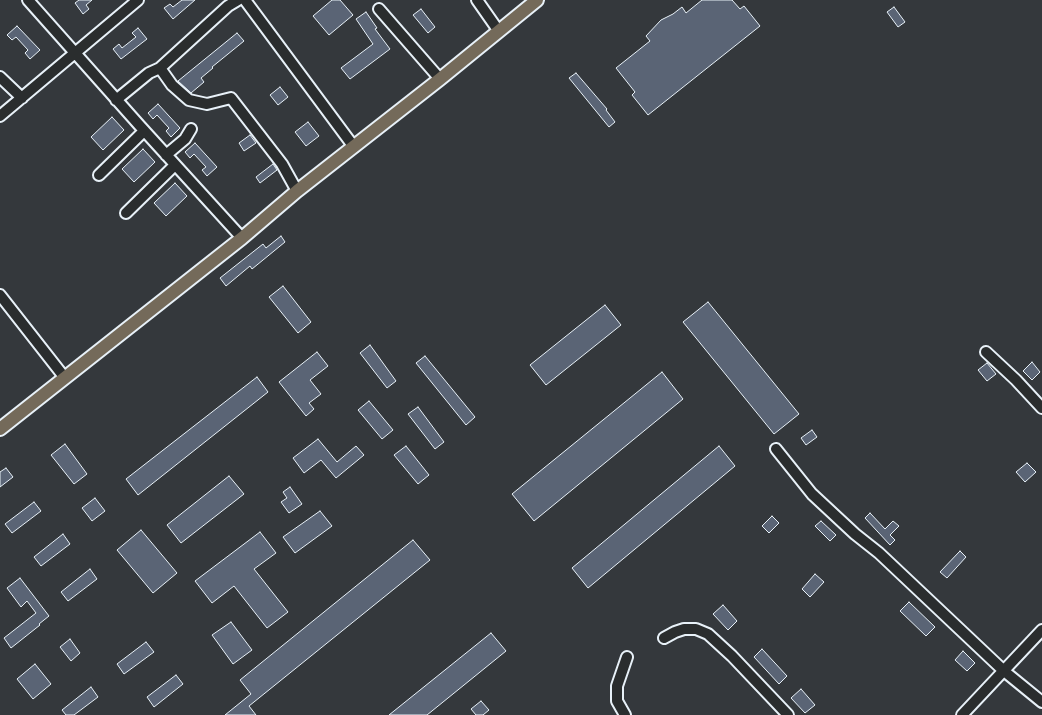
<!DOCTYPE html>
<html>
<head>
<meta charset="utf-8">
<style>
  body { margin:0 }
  canvas { display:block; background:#34383c }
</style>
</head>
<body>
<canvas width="1042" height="715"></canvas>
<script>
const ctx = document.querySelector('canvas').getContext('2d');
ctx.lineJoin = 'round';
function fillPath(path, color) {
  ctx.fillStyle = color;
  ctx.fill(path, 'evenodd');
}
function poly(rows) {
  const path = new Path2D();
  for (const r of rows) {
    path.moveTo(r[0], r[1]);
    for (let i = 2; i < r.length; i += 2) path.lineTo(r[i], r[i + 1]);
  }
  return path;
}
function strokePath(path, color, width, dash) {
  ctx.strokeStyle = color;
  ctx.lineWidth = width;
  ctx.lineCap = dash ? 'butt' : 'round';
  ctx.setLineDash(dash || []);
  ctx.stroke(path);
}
const building = poly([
  [79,0,92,0,86,5,89,9,83,14,75,3,79,0],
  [182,0,195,0,173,19,164,8,170,4,173,7,182,0],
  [332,0,340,0,353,15,329,35,313,16,332,0],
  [702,0,732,0,740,9,744,6,760,26,648,115,632,95,635,92,616,68,650,41,646,36,661,20,673,14,682,7,686,13,702,0],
  [894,7,905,22,898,27,887,12,894,7],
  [421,9,435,27,428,33,413,15,421,9],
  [366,12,377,28,375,29,390,49,350,79,341,68,373,44,356,19,366,12],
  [17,26,40,50,30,59,25,53,28,50,16,37,12,40,7,35,17,26],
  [138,28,147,39,121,59,113,49,119,44,122,48,136,37,132,33,138,28],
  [237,33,244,41,212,67,213,68,201,78,204,82,191,93,178,81,237,33],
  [576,73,607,109,606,110,615,122,609,127,569,78,576,73],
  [280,87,288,97,278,105,270,95,280,87],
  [158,104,180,128,171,137,166,131,169,128,157,115,153,119,148,113,158,104],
  [112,117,124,130,103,150,91,137,112,117],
  [308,122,319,136,306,146,295,132,308,122],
  [250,135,256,143,244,151,239,143,250,135],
  [195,143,217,167,207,176,202,170,206,167,194,154,190,158,185,152,195,143],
  [143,149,155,162,134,182,122,169,143,149],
  [273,164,277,170,260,183,256,177,273,164],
  [175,183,187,196,166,216,154,203,175,183],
  [281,236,285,242,252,269,250,266,226,286,220,278,263,244,266,248,281,236],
  [283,286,311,322,298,333,269,297,283,286],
  [708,302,799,414,774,434,683,322,708,302],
  [605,305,621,325,546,385,530,365,605,305],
  [370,345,396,381,387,388,360,353,370,345],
  [317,352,328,366,310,380,321,394,309,403,314,409,306,416,279,382,317,352],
  [425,356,475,417,466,425,416,363,425,356],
  [1032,362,1040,372,1032,380,1023,371,1032,362],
  [987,363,996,374,987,381,978,370,987,363],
  [662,372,683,399,534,521,512,494,662,372],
  [257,377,268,392,138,495,126,479,257,377],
  [369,401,393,430,382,439,358,410,369,401],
  [418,407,444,442,435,449,408,414,418,407],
  [812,430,817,437,806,445,801,438,812,430],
  [318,439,337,462,356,446,364,455,336,478,321,460,304,473,293,458,318,439],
  [65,444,87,474,74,484,51,455,65,444],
  [406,446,429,475,418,484,394,455,406,446],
  [719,446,735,466,588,588,572,568,719,446],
  [1027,463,1036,472,1025,482,1016,472,1027,463],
  [6,468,13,477,0,487,0,472,6,468],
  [229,476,244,494,181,543,167,525,229,476],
  [290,487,302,504,289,513,281,502,287,498,283,492,290,487],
  [95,498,105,511,92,521,82,508,95,498],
  [34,502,41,511,12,533,5,524,34,502],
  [320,511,332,526,295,553,283,537,320,511],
  [870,513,885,529,893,521,899,526,890,535,895,540,890,545,865,518,870,513],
  [772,516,779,523,769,533,762,526,772,516],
  [821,521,836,535,830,541,815,526,821,521],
  [141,530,177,573,153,593,117,550,141,530],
  [260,532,276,553,254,569,288,612,267,628,234,586,212,603,195,581,260,532],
  [63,534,70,544,41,566,34,557,63,534],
  [413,540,430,560,249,706,256,715,225,715,251,694,240,680,413,540],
  [960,551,966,557,947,578,940,572,960,551],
  [90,569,97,579,68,601,61,592,90,569],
  [815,574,824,582,810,597,802,589,815,574],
  [20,578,49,616,39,624,40,625,11,648,4,638,36,613,27,601,21,607,7,588,20,578],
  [909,602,935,627,926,636,900,611,909,602],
  [723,605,737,621,728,630,713,614,723,605],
  [231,622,252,650,233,664,212,635,231,622],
  [491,633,506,651,427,715,389,715,491,633],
  [70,639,80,653,71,661,60,647,70,639],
  [146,642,154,652,124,674,117,664,146,642],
  [762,649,787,676,779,684,754,657,762,649],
  [963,651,975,663,967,671,955,660,963,651],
  [35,664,51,684,33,699,17,679,35,664],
  [176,675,183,684,154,707,147,697,176,675],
  [91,687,98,697,74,715,66,715,62,710,91,687],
  [801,689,815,705,805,713,791,698,801,689],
  [481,701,489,710,483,715,476,715,471,709,481,701]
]);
const minor = poly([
  [28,0,140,126,242,238],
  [245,0,354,147],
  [477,0,498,30],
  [379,9,440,79],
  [160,68,172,85,189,100,207,104,231,98,282,164,297,191],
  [0,77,22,98],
  [116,100,149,73,160,68,228,6,238,0],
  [0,116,138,0],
  [166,155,185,139,191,129],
  [99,175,144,131],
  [126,213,175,165],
  [0,295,65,378],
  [986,352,1016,380,1042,408],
  [776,449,812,494,855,534,879,553,1004,671,1042,702],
  [664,638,675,632,684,629,696,629,708,634,732,656,788,715],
  [625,715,617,701,617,686,627,657],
  [962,715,1042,630]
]);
const major = poly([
  [0,429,242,238,297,191,440,79,537,0]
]);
fillPath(building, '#5a6475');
strokePath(building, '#e8f1f8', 1);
strokePath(minor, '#e8f1f8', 14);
strokePath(major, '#e8f1f8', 16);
strokePath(minor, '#2a2d2e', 10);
strokePath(major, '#746a5a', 12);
</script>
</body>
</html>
